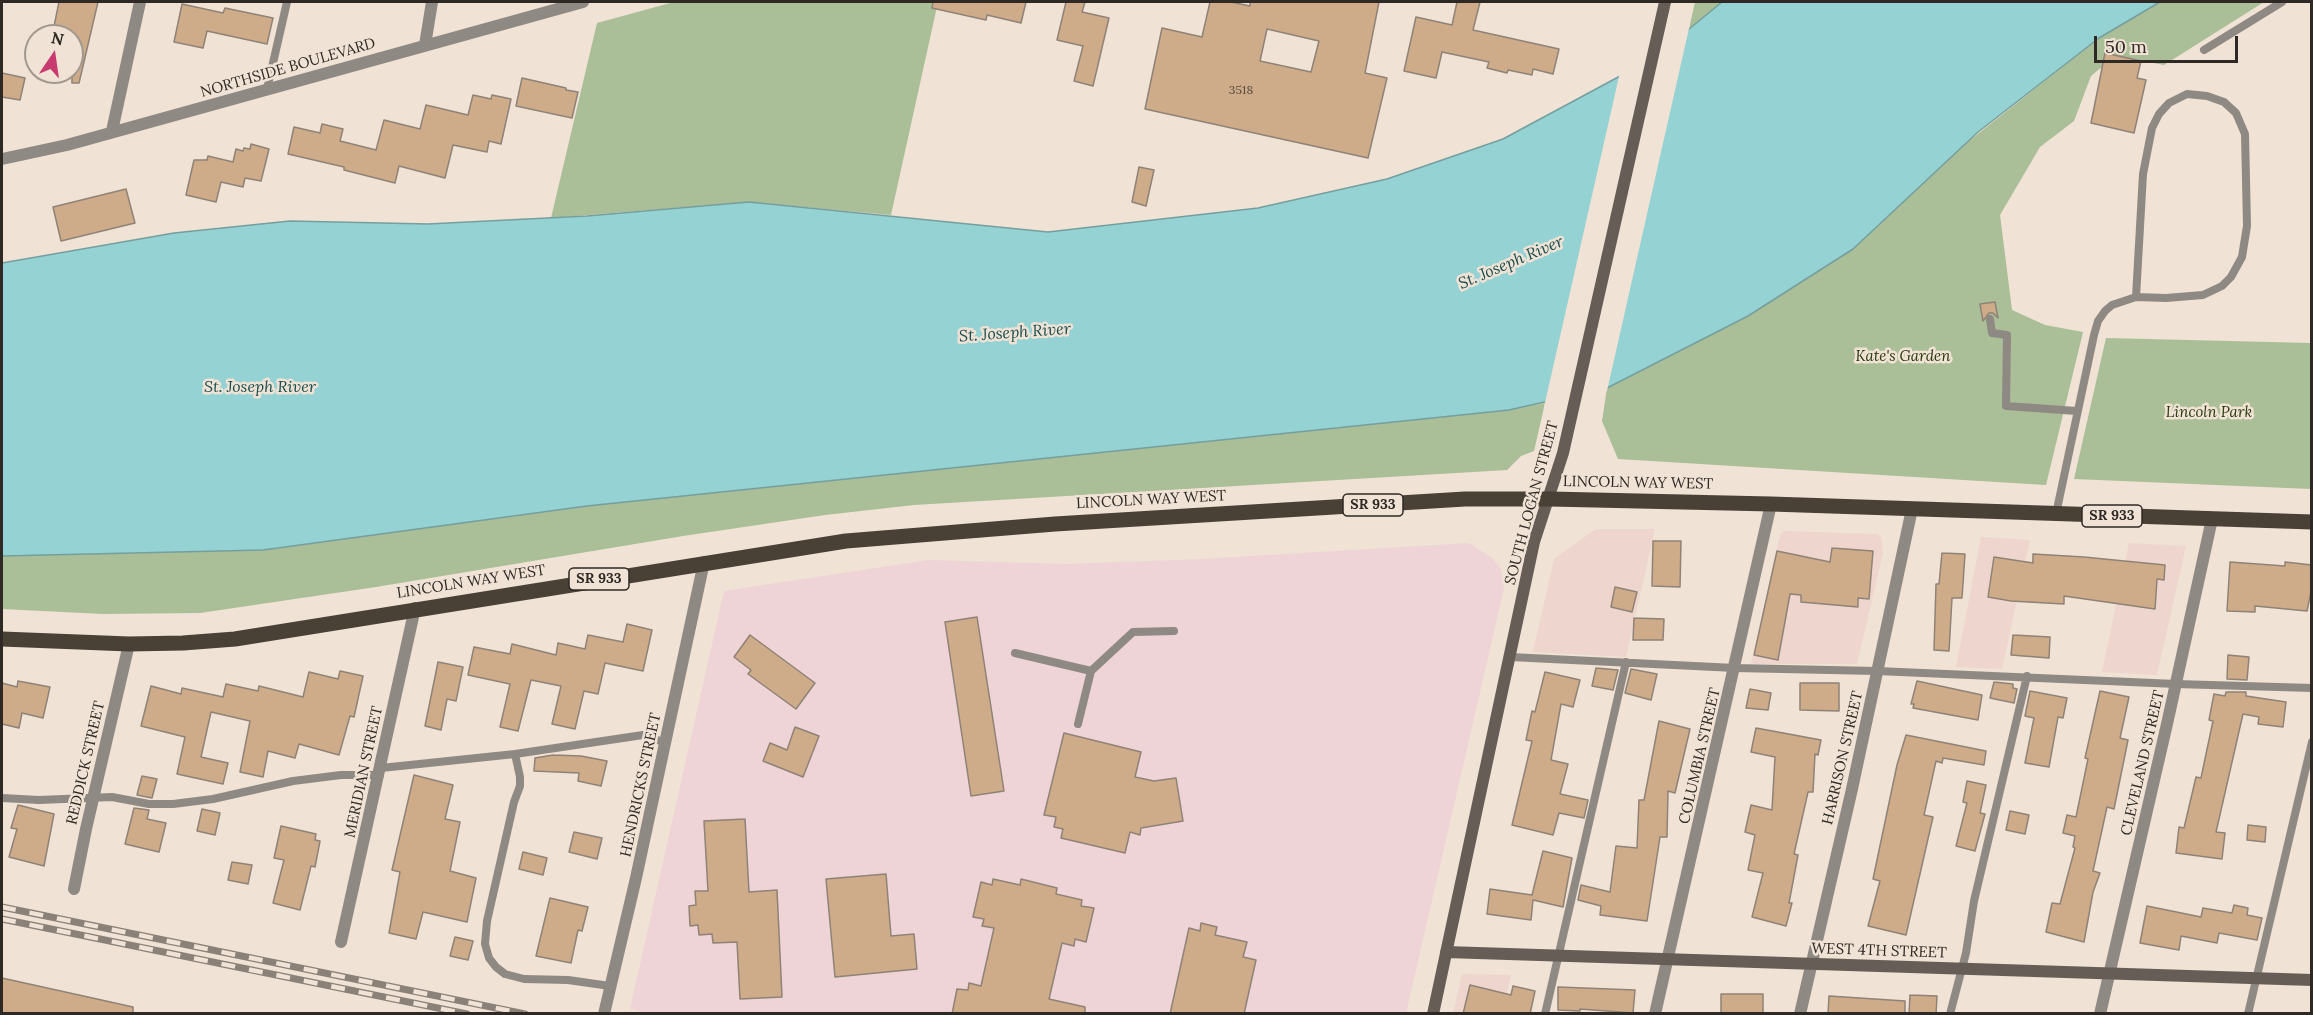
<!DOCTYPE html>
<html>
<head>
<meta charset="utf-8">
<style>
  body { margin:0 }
  #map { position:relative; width:2313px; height:1015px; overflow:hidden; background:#f0e2d5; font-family:Lora,serif }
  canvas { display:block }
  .frame { position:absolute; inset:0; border:3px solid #2e2924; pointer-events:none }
  .north { position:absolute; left:24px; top:24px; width:60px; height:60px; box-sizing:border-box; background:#f0e2d5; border:2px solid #a2988e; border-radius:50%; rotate:13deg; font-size:16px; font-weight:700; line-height:24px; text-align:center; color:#2e2924 }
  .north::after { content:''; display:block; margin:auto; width:21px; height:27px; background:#c73b70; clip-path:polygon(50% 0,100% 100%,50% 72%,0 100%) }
  .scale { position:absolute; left:2094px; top:36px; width:144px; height:27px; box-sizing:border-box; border:3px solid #2e2924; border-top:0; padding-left:8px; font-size:18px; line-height:21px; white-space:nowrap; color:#2e2924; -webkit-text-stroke:4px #f0e2d5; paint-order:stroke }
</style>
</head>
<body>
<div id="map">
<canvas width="2313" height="1015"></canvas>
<div class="frame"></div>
<div class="north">N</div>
<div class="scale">50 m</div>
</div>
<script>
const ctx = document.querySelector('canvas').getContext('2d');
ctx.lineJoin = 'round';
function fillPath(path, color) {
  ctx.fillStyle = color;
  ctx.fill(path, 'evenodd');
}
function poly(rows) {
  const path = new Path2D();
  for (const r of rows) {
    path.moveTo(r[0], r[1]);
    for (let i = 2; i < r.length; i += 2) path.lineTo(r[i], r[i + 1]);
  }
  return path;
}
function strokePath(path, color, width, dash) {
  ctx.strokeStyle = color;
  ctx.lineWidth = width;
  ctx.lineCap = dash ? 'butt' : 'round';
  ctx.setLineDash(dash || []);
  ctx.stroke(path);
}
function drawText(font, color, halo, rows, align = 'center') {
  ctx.font = font + ' Lora,serif';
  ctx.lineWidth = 5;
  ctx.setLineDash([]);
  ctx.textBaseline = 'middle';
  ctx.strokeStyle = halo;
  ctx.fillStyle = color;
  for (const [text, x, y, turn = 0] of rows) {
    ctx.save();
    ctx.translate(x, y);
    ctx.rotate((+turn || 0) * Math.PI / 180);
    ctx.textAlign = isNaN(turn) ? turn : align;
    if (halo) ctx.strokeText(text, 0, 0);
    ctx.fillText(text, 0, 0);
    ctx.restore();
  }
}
const commercial = poly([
  [1596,529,1655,529,1626,657,1533,652,1554,559],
  [1784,531,1876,534,1881,537,1883,553,1857,664,1751,664,1780,535],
  [1981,537,2030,540,2002,669,1956,667],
  [2129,543,2186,546,2157,675,2102,672],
  [1462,974,1511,975,1502,1013,1453,1014]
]);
const medical = poly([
  [1469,543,1492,558,1501,569,1504,588,1406,1013,652,1014,630,1009,724,591,929,560,1065,564,1202,559]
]);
const green = poly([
  [674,2,938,2,891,215,749,202,551,218,597,23],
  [1695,2,1722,2,1689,29],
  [2160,2,2264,2,2164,65,2105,54,2103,66,2091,76,2074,121,2040,147,2000,215,2012,310,2045,325,2083,332,2046,485,1618,459,1602,421,1607,388,1748,316,2099,38],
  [2106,338,2311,343,2311,489,2074,479],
  [1545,403,1534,451,1521,456,1507,470,914,505,825,515,683,536,376,587,200,613,103,614,2,609,2,556,263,550,587,506,1509,410]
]);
const water = poly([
  [1722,2,2160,2,2099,38,1978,132,1853,249,1748,316,1607,388,1509,410,587,506,263,550,2,556,2,263,174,233,290,221,428,224,587,216,749,202,1048,232,1258,208,1387,179,1503,139,1622,75,1689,29,1722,2]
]);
const pier = poly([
  [1690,24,1607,391,1544,407,1620,72]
]);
const building = poly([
  [59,2,98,2,79,83,72,83,72,36,52,36,59,2],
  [933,2,1026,2,1021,23,987,15,986,20,932,8,933,2],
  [1066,2,1085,2,1082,12,1109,18,1093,86,1074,81,1083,46,1057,40,1066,2],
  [1210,2,1231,2,1250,6,1250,2,1379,2,1365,73,1387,78,1368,158,1145,109,1162,28,1202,37,1210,2],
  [1267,29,1319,41,1311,72,1260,61,1267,29],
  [1457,2,1480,2,1473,30,1559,49,1553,74,1533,69,1532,75,1508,70,1507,73,1487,68,1489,62,1442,52,1436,78,1404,71,1416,17,1452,25,1457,2],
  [182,4,223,13,225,8,273,18,267,44,207,31,203,48,174,42,182,4],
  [2105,53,2141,61,2137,78,2146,80,2134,133,2091,123,2105,53],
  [2,73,25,78,20,100,2,97,2,73],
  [522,78,566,88,566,90,578,92,572,118,516,106,522,78],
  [473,95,491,99,492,95,511,99,501,144,489,141,487,152,453,145,445,178,399,166,395,183,344,170,344,167,288,154,294,127,320,133,322,124,343,129,340,141,376,150,384,120,420,129,426,105,468,115,473,95],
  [251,144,269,149,261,181,245,178,243,187,221,182,216,202,186,195,194,160,207,160,208,156,233,162,236,149,243,151,244,148,250,149,251,144],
  [1139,167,1154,170,1146,206,1132,202,1139,167],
  [126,189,135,223,61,241,53,207,126,189],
  [1995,302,1998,318,1993,313,1989,313,1983,321,1980,304,1995,302],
  [1653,541,1681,541,1680,587,1652,586,1653,541],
  [1832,548,1873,551,1869,599,1858,598,1858,607,1801,602,1801,595,1790,594,1778,660,1754,655,1777,551,1830,562,1832,548],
  [1942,553,1965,554,1962,598,1952,598,1949,651,1934,650,1936,584,1939,584,1942,553],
  [2033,554,2084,557,2165,565,2164,580,2157,579,2155,609,2064,596,2064,604,2011,601,1988,597,1994,557,2033,563,2033,554],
  [2230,562,2285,566,2285,562,2312,565,2312,587,2307,611,2255,606,2255,612,2227,611,2230,562],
  [1615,587,1637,592,1632,612,1611,607,1615,587],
  [977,617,1004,791,971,796,945,622,977,617],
  [1634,618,1664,619,1663,640,1633,640,1634,618],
  [627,624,652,630,643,671,605,663,598,694,584,691,575,729,552,724,561,686,531,680,518,731,500,727,510,684,468,675,474,647,510,654,512,644,556,655,558,643,585,649,588,635,623,642,627,624],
  [750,635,815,683,796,709,748,674,751,670,734,657,750,635],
  [2013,635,2050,637,2049,658,2011,655,2013,635],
  [2228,655,2249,657,2247,680,2227,679,2228,655],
  [438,662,463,667,456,701,447,699,441,730,425,726,438,662],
  [1596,668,1618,670,1613,690,1592,686,1596,668],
  [1631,669,1657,674,1651,700,1625,693,1631,669],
  [340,671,363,676,354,717,350,716,339,755,299,744,295,758,268,751,263,777,240,772,250,721,211,712,201,757,228,763,223,784,177,774,185,737,141,726,151,686,181,694,182,688,223,697,226,684,258,691,259,686,303,697,309,672,338,679,340,671],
  [1545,672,1580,680,1573,707,1561,704,1551,760,1568,764,1560,794,1588,800,1584,818,1559,813,1553,835,1512,825,1532,741,1526,740,1532,711,1535,712,1545,672],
  [18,681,50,687,43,718,22,713,19,728,2,724,2,683,17,687,18,681],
  [1917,681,1982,695,1978,720,1913,708,1914,704,1911,704,1917,681],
  [1994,682,2013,684,2013,688,2017,689,2014,703,1990,698,1994,682],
  [1800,683,1839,683,1839,711,1800,710,1800,683],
  [1750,689,1771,693,1768,710,1746,708,1750,689],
  [2030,691,2067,698,2063,718,2058,717,2049,767,2025,763,2034,718,2025,716,2030,691],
  [2100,691,2129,697,2120,738,2128,740,2114,809,2107,807,2093,871,2100,873,2093,892,2084,942,2046,932,2052,903,2060,904,2075,848,2073,847,2075,836,2063,833,2067,815,2076,817,2088,759,2085,758,2100,691],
  [2226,692,2246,692,2246,696,2286,702,2283,727,2258,724,2259,717,2243,714,2216,832,2225,833,2222,859,2176,853,2179,827,2184,828,2196,777,2201,778,2213,721,2209,720,2214,694,2225,696,2226,692],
  [1659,721,1690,729,1675,793,1668,791,1667,837,1660,837,1647,921,1600,915,1601,906,1578,900,1581,885,1610,892,1616,846,1637,848,1639,800,1644,800,1659,721],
  [795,727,819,736,803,777,763,761,770,743,787,750,795,727],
  [1756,728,1821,740,1818,755,1815,754,1813,792,1808,792,1794,854,1798,855,1789,903,1792,903,1786,926,1752,917,1763,873,1748,870,1755,835,1745,832,1751,805,1772,810,1775,757,1751,752,1756,728],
  [1064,733,1141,752,1135,777,1154,781,1176,778,1183,821,1141,828,1140,835,1130,832,1125,853,1061,838,1063,829,1054,827,1056,817,1044,815,1064,733],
  [1906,735,1986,751,1984,765,1943,758,1942,763,1936,761,1924,815,1933,817,1906,935,1868,926,1880,881,1873,879,1897,765,1906,735],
  [553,755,581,756,607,761,601,786,578,781,579,773,534,771,535,758,553,755],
  [414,775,453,785,445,819,460,822,450,871,476,878,467,922,423,912,416,939,389,933,400,872,392,870,414,775],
  [142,776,157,779,152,798,137,795,142,776],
  [1967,781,1986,785,1980,813,1985,814,1975,851,1956,846,1967,803,1963,802,1967,781],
  [18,805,54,814,44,866,9,857,17,829,11,828,18,805],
  [134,808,149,810,147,819,166,823,159,852,125,844,134,808],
  [202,809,220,813,215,835,197,831,202,809],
  [2010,811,2029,815,2025,834,2006,830,2010,811],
  [745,819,749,892,777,890,782,997,740,999,737,942,713,943,712,934,699,935,698,925,690,926,689,906,696,905,695,891,708,891,704,821,745,819],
  [2248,825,2266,827,2265,842,2247,840,2248,825],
  [281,826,316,834,315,840,320,841,315,867,311,866,300,910,273,903,284,860,274,858,281,826],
  [574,832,602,838,597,859,569,852,574,832],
  [1543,851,1572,858,1563,907,1533,900,1531,920,1487,914,1490,889,1532,895,1543,851],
  [523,852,547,858,543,875,519,869,523,852],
  [232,862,252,865,248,884,228,880,232,862],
  [886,874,891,936,914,934,917,969,835,977,826,879,886,874],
  [993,879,1020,885,1021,879,1057,888,1056,894,1082,900,1081,906,1094,908,1086,942,1075,939,1074,946,1062,943,1049,999,1085,1007,1085,1014,952,1014,957,989,968,990,969,983,981,986,994,928,982,926,984,919,973,917,981,882,992,885,993,879],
  [550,898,588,907,582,931,578,930,571,963,536,956,550,898],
  [2234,905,2248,908,2247,915,2262,918,2257,940,2219,933,2217,943,2181,936,2179,950,2140,943,2147,906,2201,917,2203,908,2232,913,2234,905],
  [1201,923,1217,927,1215,935,1247,942,1243,957,1256,960,1244,1014,1170,1014,1189,928,1200,931,1201,923],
  [455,937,473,941,468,960,450,956,455,937],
  [2,978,133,1007,133,1014,2,1014,2,978],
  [1470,985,1511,995,1513,986,1535,991,1530,1014,1463,1014,1470,985],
  [1558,987,1635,990,1633,1013,1580,1009,1580,1011,1558,1010,1558,987],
  [1721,994,1763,994,1763,1014,1721,1014,1721,994],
  [1910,995,1937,996,1936,1014,1909,1014,1910,995],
  [1829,996,1905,1001,1905,1014,1828,1014,1829,996]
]);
const lane = poly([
  [2204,50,2282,2],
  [267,89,287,2],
  [1990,319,1992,333,2007,335,2006,406,2077,411],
  [2056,514,2094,335,2098,321,2105,311,2112,305,2136,297,2166,298,2203,295,2222,286,2231,277,2242,257,2247,226,2245,134,2236,113,2224,102,2207,96,2187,94,2169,103,2159,114,2152,128,2143,174,2136,297],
  [1015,653,1091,671],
  [1510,657,1735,668,1877,671,2176,684,2312,688],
  [1078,724,1091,671,1133,632,1174,631],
  [515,754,520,777,520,786,514,802,487,921,485,944,489,958,496,967,505,974,524,979,568,980,610,986],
  [381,768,515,754,643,735,666,743],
  [2,798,39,800,112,797,149,804,173,804,213,799,293,781,341,775,380,775],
  [1545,1014,1626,662],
  [1950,1014,1966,953,1974,901,2027,676],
  [2248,1014,2312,742]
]);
const street = poly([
  [425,45,432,2],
  [112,131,140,2],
  [2,159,67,145,583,2],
  [74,889,86,829,129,644],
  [341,942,415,608],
  [604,1014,636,878,704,562],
  [1655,1014,1771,504],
  [1800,1014,1852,789,1912,509],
  [2100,1014,2167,724,2212,519]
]);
const secondary = poly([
  [1446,952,2312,980],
  [1433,1014,1534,542,1563,453,1665,2]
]);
const primary = poly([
  [2,639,129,644,183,643,235,639,846,541,1055,524,1465,499,1550,499,1771,504,2312,522]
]);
const rail = poly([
  [2,907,525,1014],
  [2,919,467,1014]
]);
const numberNames = [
  ["3518",1241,91]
];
const shields = [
  [1373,505,60],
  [2112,516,60],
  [599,579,60]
];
const shieldNames = [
  ["SR 933",1373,505],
  ["SR 933",2112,516],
  ["SR 933",599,579]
];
const streetNames = [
  ["NORTHSIDE BOULEVARD",288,68,-16],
  ["LINCOLN WAY WEST",1638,483,1],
  ["LINCOLN WAY WEST",1151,500,-3],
  ["SOUTH LOGAN STREET",1532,503,-75],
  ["LINCOLN WAY WEST",471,582,-9],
  ["COLUMBIA STREET",1700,756,-77],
  ["HARRISON STREET",1843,758,-77],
  ["REDDICK STREET",86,763,-77],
  ["CLEVELAND STREET",2143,763,-77],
  ["MERIDIAN STREET",364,772,-78],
  ["HENDRICKS STREET",641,785,-78],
  ["WEST 4TH STREET",1879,951,2]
];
const parkNames = [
  ["Kate's Garden",1903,357],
  ["Lincoln Park",2209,413]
];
const waterNames = [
  ["St. Joseph River",1511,263,-23],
  ["St. Joseph River",1015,333,-4],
  ["St. Joseph River",260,387]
];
fillPath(commercial, '#eed5cd');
fillPath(medical, '#eed3d7');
fillPath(green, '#aabe97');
fillPath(water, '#94d2d3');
strokePath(water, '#759f9e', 1.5);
fillPath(pier, '#f0e2d5');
fillPath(building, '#cfac89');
strokePath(building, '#8f8276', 1.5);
strokePath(lane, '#8f8983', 8);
strokePath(street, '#8f8983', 12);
strokePath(secondary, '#665e56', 12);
strokePath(primary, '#494036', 15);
strokePath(rail, '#8a8178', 7);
strokePath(rail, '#f0e2d5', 4.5, [14]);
drawText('12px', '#564a3d', null, numberNames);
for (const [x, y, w] of shields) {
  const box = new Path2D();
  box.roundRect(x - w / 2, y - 11, w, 22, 4.5);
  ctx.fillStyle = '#f0e2d5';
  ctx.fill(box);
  strokePath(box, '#2e2924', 1.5);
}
drawText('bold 14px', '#2e2924', null, shieldNames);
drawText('15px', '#2e2924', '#f0e2d5', streetNames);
drawText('italic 15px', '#273b0c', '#f0e2d5', parkNames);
drawText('italic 16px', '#184f50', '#f0e2d5', waterNames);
</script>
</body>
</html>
